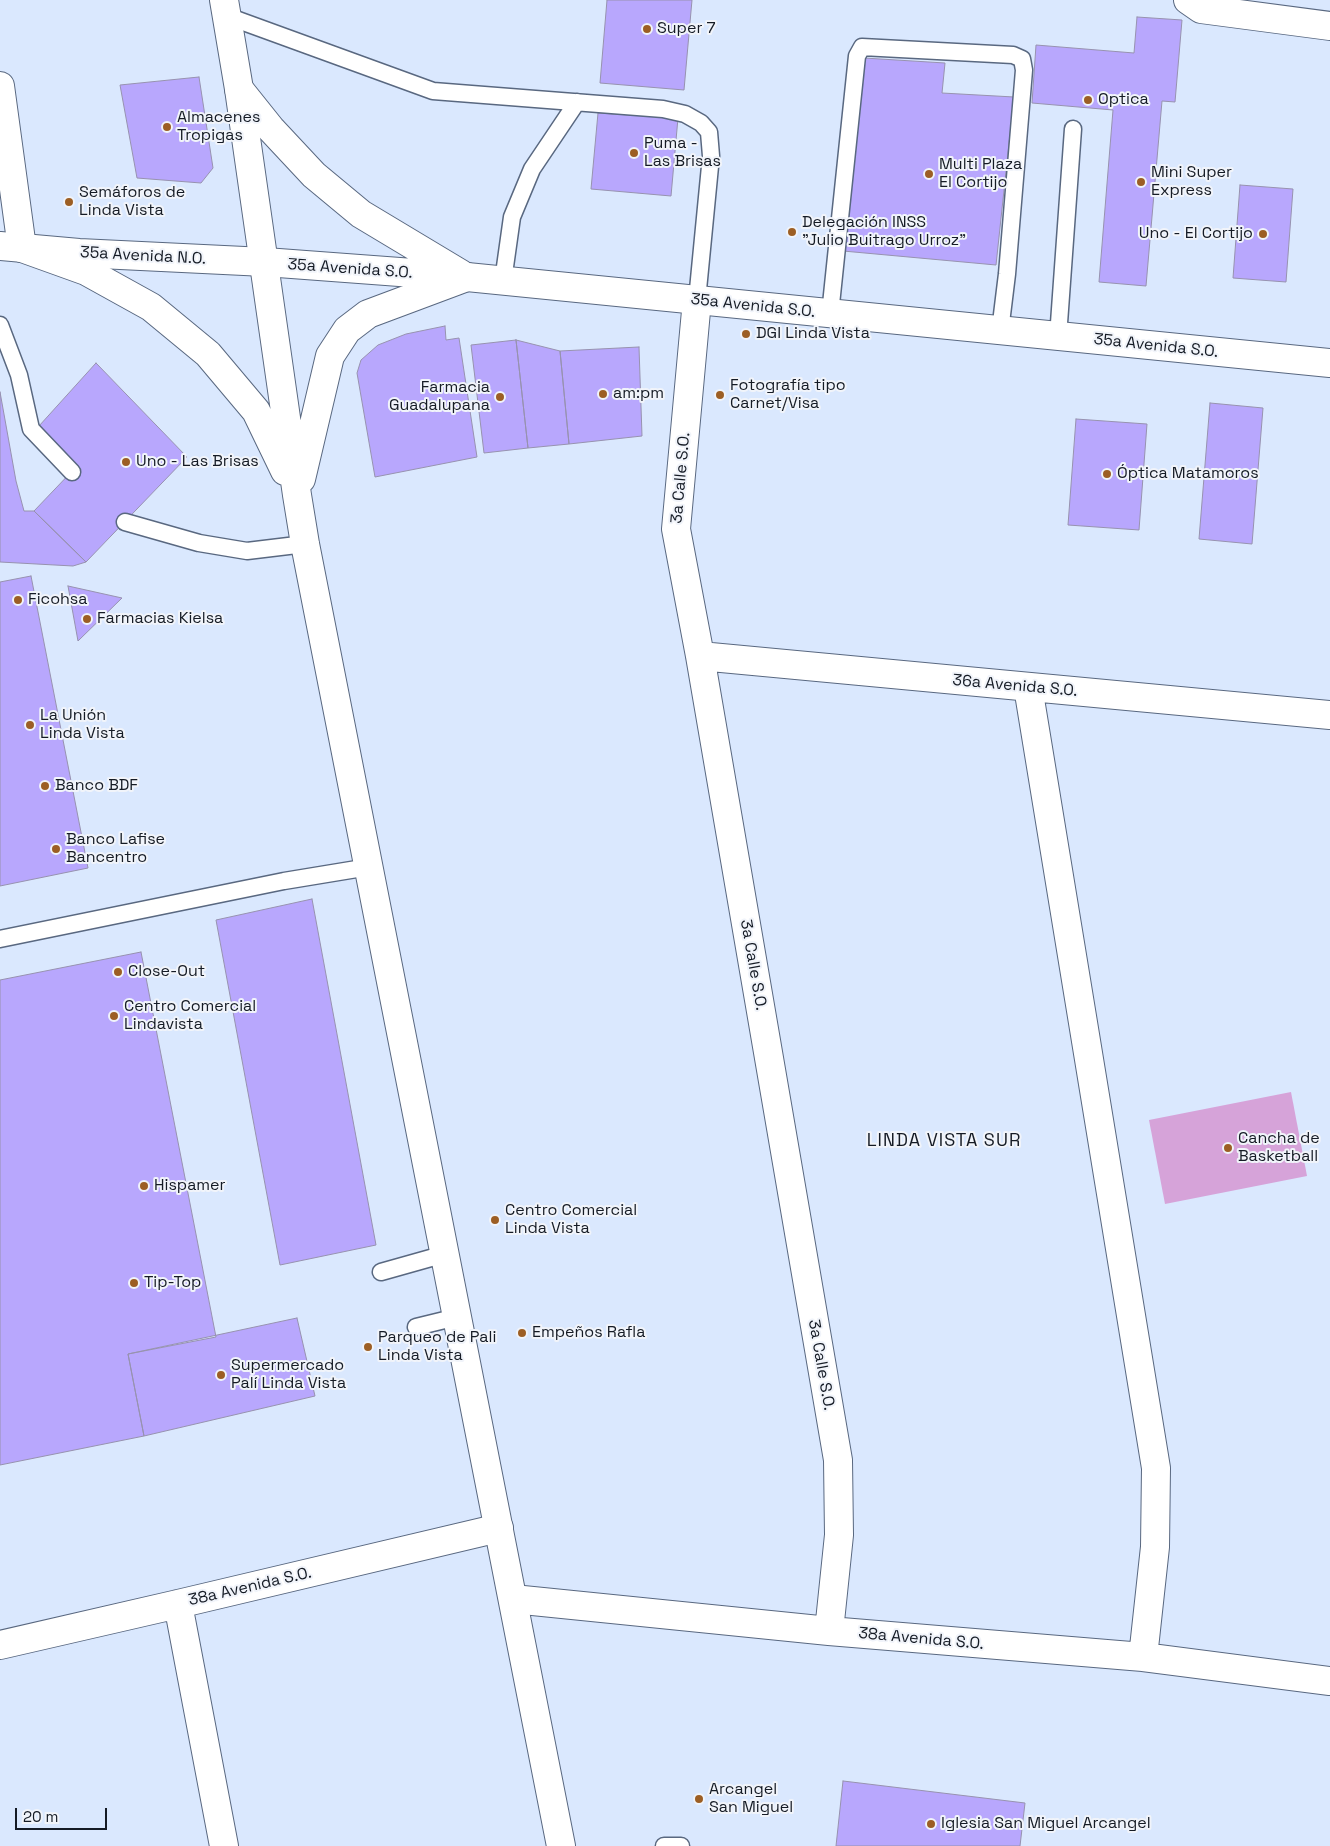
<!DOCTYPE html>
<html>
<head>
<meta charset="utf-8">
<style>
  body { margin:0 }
  #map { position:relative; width:1330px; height:1846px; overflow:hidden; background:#dae8fe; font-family:"Space Grotesk",sans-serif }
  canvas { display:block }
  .scale { position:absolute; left:15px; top:1808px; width:92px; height:22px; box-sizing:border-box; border:2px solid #151b25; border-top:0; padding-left:6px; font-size:15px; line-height:18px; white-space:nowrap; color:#151b25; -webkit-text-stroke:4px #f1f4fa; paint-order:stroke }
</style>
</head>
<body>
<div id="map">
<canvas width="1330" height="1846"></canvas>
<div class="scale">20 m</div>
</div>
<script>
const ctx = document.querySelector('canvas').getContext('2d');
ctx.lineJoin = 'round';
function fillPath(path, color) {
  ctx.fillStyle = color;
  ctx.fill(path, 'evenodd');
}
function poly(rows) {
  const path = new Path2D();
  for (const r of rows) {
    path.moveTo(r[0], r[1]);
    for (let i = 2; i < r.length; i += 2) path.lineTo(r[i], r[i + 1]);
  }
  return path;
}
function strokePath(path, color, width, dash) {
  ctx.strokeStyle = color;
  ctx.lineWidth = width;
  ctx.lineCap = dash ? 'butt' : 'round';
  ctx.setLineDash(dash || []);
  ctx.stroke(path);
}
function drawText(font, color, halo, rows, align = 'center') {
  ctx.font = font + ' "Space Grotesk",sans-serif';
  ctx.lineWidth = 4;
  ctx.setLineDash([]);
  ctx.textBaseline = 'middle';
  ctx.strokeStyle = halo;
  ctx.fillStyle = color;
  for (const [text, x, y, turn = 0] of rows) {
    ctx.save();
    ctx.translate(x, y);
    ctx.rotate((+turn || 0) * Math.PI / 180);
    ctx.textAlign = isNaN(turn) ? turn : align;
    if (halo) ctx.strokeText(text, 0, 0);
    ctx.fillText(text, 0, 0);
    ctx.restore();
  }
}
const green = poly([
  [1291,1092,1307,1176,1165,1204,1149,1120]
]);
const building = poly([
  [607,0,692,0,684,90,600,83,607,0],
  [1137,17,1182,20,1175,102,1162,101,1146,286,1099,282,1113,110,1032,103,1036,45,1134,53,1137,17],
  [864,58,945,63,942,93,1014,97,996,265,843,251,864,58],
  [199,77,213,168,201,183,137,178,120,85,199,77],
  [598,113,678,118,671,196,591,189,598,113],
  [1240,185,1293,189,1286,282,1233,278,1240,185],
  [445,326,446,340,459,338,477,457,375,477,357,373,361,360,378,345,406,334,445,326],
  [516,340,528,448,484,453,471,345,516,340],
  [516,340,560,351,569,444,528,448,516,340],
  [639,347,642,436,569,444,560,351,639,347],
  [96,363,187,457,86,562,34,511,76,467,39,426,96,363],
  [0,392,16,481,24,511,34,511,86,562,73,566,0,562,0,392],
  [1210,403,1263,408,1252,544,1199,539,1210,403],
  [1076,419,1147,424,1139,530,1068,525,1076,419],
  [31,576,88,868,0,886,0,582,31,576],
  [68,586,122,598,78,641,68,586],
  [312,899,376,1245,280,1265,216,920,312,899],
  [141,952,216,1337,128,1354,144,1436,0,1465,0,980,141,952],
  [297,1318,315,1396,144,1436,128,1354,297,1318],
  [843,1781,1025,1803,1020,1846,836,1846,843,1781]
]);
const service = poly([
  [227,16,433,91,663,109,685,114,701,123,709,132,711,156,697,300],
  [503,281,512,217,532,169,577,102],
  [830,314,857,56,862,47,1013,55,1022,59,1024,70,1007,274,1000,331],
  [0,325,19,375,31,429,72,472],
  [1058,337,1073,129],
  [125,522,199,543,247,551,305,544],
  [0,939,284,881,369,867],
  [381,1272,445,1254],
  [416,1327,457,1317],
  [664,1846,681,1846]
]);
const minor = poly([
  [1188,0,1201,9,1330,26],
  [0,86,22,248],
  [697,300,676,529,700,656,838,1460,839,1535,829,1631],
  [700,656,1330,715],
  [1028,687,1156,1468,1155,1547,1143,1657],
  [513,1599,829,1631,1143,1657,1330,1681],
  [178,1604,224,1846],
  [0,1645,178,1604,499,1528]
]);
const secondary = poly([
  [239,89,271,129,314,175,361,214,461,274],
  [0,246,79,253,265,262,467,277,1330,363]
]);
const primary = poly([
  [224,0,239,89,297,495,305,544,561,1846],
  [22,248,86,271,151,307,208,354,256,411,285,471],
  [301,479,330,356,347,330,368,314,467,277]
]);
const markers = [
  [647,29,5,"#9c5e24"],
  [1088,100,5,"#9c5e24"],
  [167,127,5,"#9c5e24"],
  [634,153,5,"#9c5e24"],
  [929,174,5,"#9c5e24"],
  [1141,182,5,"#9c5e24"],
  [69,202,5,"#9c5e24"],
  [792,232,5,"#9c5e24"],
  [1263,234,5,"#9c5e24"],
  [746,334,5,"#9c5e24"],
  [603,394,5,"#9c5e24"],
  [720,395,5,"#9c5e24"],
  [500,397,5,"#9c5e24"],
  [126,462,5,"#9c5e24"],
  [1107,474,5,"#9c5e24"],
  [18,600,5,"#9c5e24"],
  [87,619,5,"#9c5e24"],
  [30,725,5,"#9c5e24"],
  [45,786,5,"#9c5e24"],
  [56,849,5,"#9c5e24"],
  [118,972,5,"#9c5e24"],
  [114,1016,5,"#9c5e24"],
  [1228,1148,5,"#9c5e24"],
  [144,1186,5,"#9c5e24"],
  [495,1220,5,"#9c5e24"],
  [134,1283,5,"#9c5e24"],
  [522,1333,5,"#9c5e24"],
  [368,1347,5,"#9c5e24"],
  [221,1375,5,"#9c5e24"],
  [699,1799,5,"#9c5e24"],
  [931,1824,5,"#9c5e24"]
];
const poiNames = [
  ["Super 7",657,29],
  ["Optica",1098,100],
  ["Almacenes",177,118],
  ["Tropigas",177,136],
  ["Puma -",644,144],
  ["Las Brisas",644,162],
  ["Multi Plaza",939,165],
  ["El Cortijo",939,183],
  ["Mini Super",1151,173],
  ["Express",1151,191],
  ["Semáforos de",79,193],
  ["Linda Vista",79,211],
  ["Delegación INSS",802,223],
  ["\"Julio Buitrago Urroz\"",802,241],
  ["Uno - El Cortijo",1253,234,"right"],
  ["DGI Linda Vista",756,334],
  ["Fotografía tipo",730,386],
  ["Carnet/Visa",730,404],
  ["Farmacia",490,388,"right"],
  ["Guadalupana",490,406,"right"],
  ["am:pm",613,394],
  ["Uno - Las Brisas",136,462],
  ["Óptica Matamoros",1117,474],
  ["Ficohsa",28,600],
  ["Farmacias Kielsa",97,619],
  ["La Unión",40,716],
  ["Linda Vista",40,734],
  ["Banco BDF",55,786],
  ["Banco Lafise",66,840],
  ["Bancentro",66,858],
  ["Close-Out",128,972],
  ["Centro Comercial",124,1007],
  ["Lindavista",124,1025],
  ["Cancha de",1238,1139],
  ["Basketball",1238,1157],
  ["Hispamer",154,1186],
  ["Centro Comercial",505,1211],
  ["Linda Vista",505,1229],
  ["Tip-Top",144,1283],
  ["Empeños Rafla",532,1333],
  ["Parqueo de Pali",378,1338],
  ["Linda Vista",378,1356],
  ["Supermercado",231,1366],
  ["Palí Linda Vista",231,1384],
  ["Arcangel",709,1790],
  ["San Miguel",709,1808],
  ["Iglesia San Miguel Arcangel",941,1824]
];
const streetNames = [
  ["35a Avenida N.O.",143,256,3],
  ["35a Avenida S.O.",350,269,4],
  ["35a Avenida S.O.",753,306,6],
  ["35a Avenida S.O.",1156,346,6],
  ["3a Calle S.O.",681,478,-85],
  ["36a Avenida S.O.",1015,686,5],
  ["3a Calle S.O.",753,965,80],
  ["3a Calle S.O.",821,1365,80],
  ["38a Avenida S.O.",250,1587,-13],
  ["38a Avenida S.O.",921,1639,5]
];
const neighbourhoodNames = [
  ["LINDA VISTA SUR",944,1141]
];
fillPath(green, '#d6a3d9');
fillPath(building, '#b8a7fd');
strokePath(building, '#9792af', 1);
strokePath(service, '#596880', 19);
strokePath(minor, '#596880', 30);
strokePath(secondary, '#596880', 30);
strokePath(primary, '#596880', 30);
strokePath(service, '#fff', 16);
strokePath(minor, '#fff', 28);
strokePath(secondary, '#fff', 28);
strokePath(primary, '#fff', 28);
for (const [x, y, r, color] of markers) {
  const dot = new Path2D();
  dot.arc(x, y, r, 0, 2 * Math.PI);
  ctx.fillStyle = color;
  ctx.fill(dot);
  strokePath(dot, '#f1f4fa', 2);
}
drawText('16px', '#151b25', '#f1f4fa', poiNames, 'left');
drawText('16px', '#151b25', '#f1f4fa', streetNames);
ctx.letterSpacing = '1px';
drawText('18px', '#151b25', '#f1f4fa', neighbourhoodNames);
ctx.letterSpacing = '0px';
</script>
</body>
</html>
